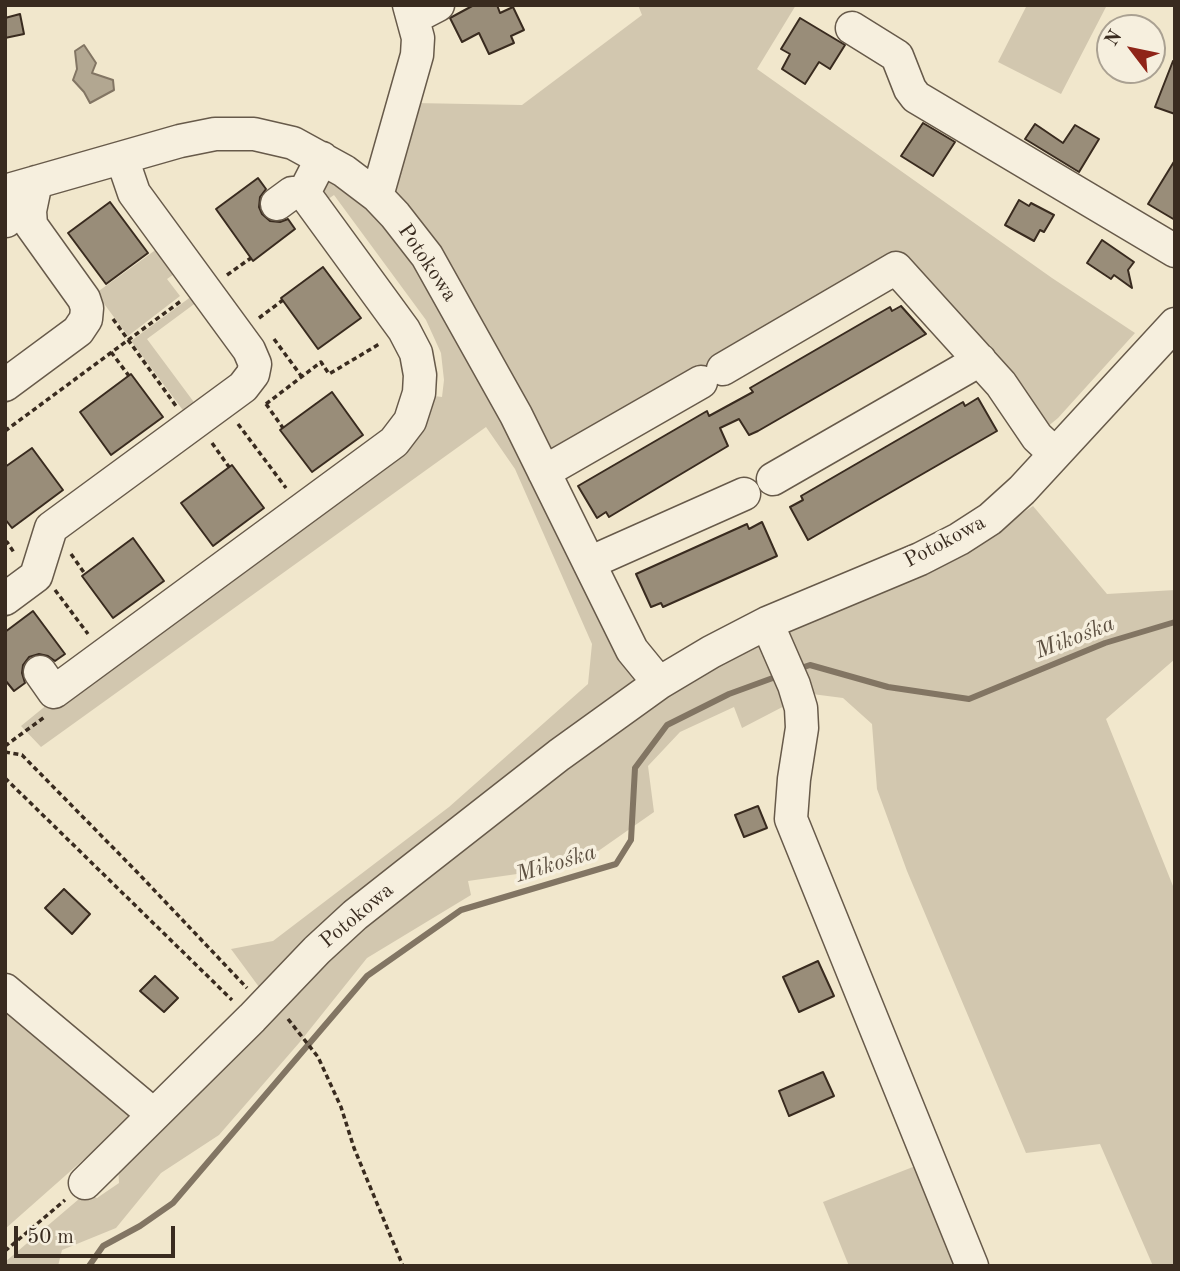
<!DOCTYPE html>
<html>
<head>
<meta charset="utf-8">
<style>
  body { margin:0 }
  #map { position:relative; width:1180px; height:1271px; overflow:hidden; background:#f1e7cc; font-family:"Old Standard TT",serif }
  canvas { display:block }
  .frame { position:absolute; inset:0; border:7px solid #392b1f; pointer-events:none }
  .north { position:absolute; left:1096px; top:14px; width:70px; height:70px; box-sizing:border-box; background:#f6efde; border:2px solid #aaa192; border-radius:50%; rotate:302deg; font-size:19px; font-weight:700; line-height:28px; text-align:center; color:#392b1f }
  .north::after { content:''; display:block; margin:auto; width:24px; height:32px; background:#8f2418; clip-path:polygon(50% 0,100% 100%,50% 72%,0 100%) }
  .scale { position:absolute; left:14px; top:1226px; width:161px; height:32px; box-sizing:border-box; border:4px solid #392b1f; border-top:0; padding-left:9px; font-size:21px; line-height:24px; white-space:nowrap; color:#392b1f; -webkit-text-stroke:5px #f6efde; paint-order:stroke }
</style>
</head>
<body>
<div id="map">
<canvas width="1180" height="1271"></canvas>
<div class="frame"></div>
<div class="north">N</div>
<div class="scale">50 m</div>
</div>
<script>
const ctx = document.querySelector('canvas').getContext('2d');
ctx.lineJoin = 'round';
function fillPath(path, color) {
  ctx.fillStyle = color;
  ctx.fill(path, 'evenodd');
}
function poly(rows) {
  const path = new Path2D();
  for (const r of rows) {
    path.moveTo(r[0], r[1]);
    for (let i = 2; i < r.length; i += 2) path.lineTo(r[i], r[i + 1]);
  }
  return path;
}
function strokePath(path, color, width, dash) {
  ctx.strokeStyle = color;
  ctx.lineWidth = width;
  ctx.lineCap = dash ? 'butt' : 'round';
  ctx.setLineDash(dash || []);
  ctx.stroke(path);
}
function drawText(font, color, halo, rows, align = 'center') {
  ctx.font = font + ' "Old Standard TT",serif';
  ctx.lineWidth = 7;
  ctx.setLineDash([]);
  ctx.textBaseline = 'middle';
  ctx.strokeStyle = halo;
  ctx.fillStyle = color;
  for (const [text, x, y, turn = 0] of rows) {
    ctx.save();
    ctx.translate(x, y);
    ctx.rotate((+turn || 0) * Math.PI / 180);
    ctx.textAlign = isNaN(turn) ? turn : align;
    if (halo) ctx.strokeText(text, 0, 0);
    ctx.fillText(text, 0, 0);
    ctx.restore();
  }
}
const green = poly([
  [638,5,796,5,757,69,1052,278,1135,333,1058,418,1041,432,874,270,550,457,385,194,414,103,522,105,642,15],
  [1027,5,1107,5,1061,94,998,62],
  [336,174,409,247,583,570,639,687,262,991,231,949,273,941,449,807,588,684,592,644,515,469,486,427,41,747,21,726,426,395,442,397,444,380,441,353,426,320,334,195,321,204,317,198,325,182],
  [161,246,180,270,167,279,180,296,128,336,96,293],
  [196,293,201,299,147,339,199,409,188,417,131,341],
  [1033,506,1107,594,1175,590,1175,659,1106,719,1175,891,1175,1266,1153,1266,1100,1144,1026,1153,907,871,877,789,872,724,843,698,812,694,782,635,797,625,978,543],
  [764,640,794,701,742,728,734,707,680,732,648,766,654,812,594,854,517,874,468,881,471,895,367,958,299,1043,219,1135,161,1173,116,1228,62,1250,58,1266,5,1266,5,1262,86,1193,97,1198,119,1183,118,1163,372,916,692,674],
  [5,1001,141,1114,83,1160,5,1229],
  [918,1165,961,1266,849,1266,823,1202]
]);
const water = poly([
  [84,45,96,63,92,73,113,80,114,90,90,103,84,92,73,80,77,69,75,51,84,45]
]);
const stream = poly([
  [798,669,810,665,888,687,969,699,1105,643,1175,622],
  [89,1266,103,1246,140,1226,173,1203,367,976,461,910,616,864,631,840,635,768,667,725,729,694,781,675]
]);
const building = poly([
  [474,5,497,5,500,13,513,7,524,30,511,36,514,43,489,54,479,33,462,42,450,18,474,5],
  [20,14,24,34,5,38,5,18,20,14],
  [800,18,845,45,830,69,819,62,805,84,782,69,790,54,781,49,800,18],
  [1173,61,1175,61,1175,114,1155,107,1173,61],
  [923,123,955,142,933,176,901,156,923,123],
  [1035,124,1063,143,1075,125,1099,139,1079,172,1025,139,1035,124],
  [1175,160,1175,220,1148,204,1175,160],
  [258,178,266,189,260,197,259,207,262,214,270,221,280,222,288,219,295,229,253,261,216,209,258,178],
  [1019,200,1029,206,1031,203,1054,215,1044,232,1040,230,1034,241,1005,225,1019,200],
  [110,202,148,253,106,284,68,233,110,202],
  [1102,240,1134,262,1128,270,1132,288,1114,275,1111,279,1087,263,1102,240],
  [323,267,361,318,318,349,281,298,323,267],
  [901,306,926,334,758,431,749,435,739,419,720,428,728,446,609,517,606,512,597,518,578,486,707,411,709,416,753,392,750,388,869,319,890,307,892,311,901,306],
  [131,374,163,417,111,455,80,412,131,374],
  [332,392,363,435,312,472,280,430,332,392],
  [978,398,997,431,808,540,790,507,803,500,801,496,963,402,965,406,978,398],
  [32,448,63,490,12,528,5,519,5,467,32,448],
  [232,465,264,508,213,546,181,503,232,465],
  [762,522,777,556,663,607,661,603,651,607,636,574,747,524,749,529,762,522],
  [133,538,164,581,113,618,82,576,133,538],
  [33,611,65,654,55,661,48,656,39,654,29,657,23,665,22,673,25,683,14,691,5,680,5,632,33,611],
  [758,806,767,828,744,837,735,815,758,806],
  [64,889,90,914,72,934,45,908,64,889],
  [818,961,834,996,799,1012,783,977,818,961],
  [155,976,178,998,164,1012,140,991,155,976],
  [823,1072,834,1096,789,1116,779,1091,823,1072]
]);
const path = poly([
  [227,275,251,258],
  [259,318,283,300],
  [113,319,176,406],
  [274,339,302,377],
  [111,352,129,376],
  [266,404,321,362,329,374,381,343],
  [266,404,283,428],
  [238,424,286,488],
  [5,431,181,301],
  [212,443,229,467],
  [5,543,7,542,15,554],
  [71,554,85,574],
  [55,590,88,634],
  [5,746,46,716],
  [5,752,22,755,137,872,247,988],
  [5,778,232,1000],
  [288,1019,318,1057,341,1107,354,1148,403,1266],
  [5,1251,65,1200]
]);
const minor = poly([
  [413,18,438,5],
  [852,28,897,56,910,89,916,97,1175,251],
  [5,191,180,141,215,134,254,134,293,143,344,171,377,196,395,215,427,256,516,415,632,650,659,683],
  [377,196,417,55,418,38,409,5],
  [277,204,292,193,304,193],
  [6,221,8,190],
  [723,369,896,268,1001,384,1037,437,1055,454],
  [5,385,78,331,86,319,87,308,84,299,31,225,30,211,36,182],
  [544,472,701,382],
  [773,479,980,360],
  [589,563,744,494],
  [5,599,36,576,51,528,243,387,253,374,255,364,249,350,134,193,122,158],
  [767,623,794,685,801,708,802,728,794,779,791,819,972,1266],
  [40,672,54,692,394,442,410,421,419,393,420,375,416,353,404,330,304,193,322,158],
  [5,990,154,1115],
  [85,1183,252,1018,317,950,355,915,407,874,559,755,659,683,711,652,767,623,920,559,959,539,990,519,1022,490,1175,324]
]);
const streetNames = [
  ["Potokowa",427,263,56],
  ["Potokowa",945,542,-28],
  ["Potokowa",357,916,-40]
];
const waterNames = [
  ["Mikośka",1075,638,-21],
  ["Mikośka",556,864,-17]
];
fillPath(green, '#d2c7af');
fillPath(water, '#b2a791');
strokePath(water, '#827563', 2);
strokePath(stream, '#827563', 6);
fillPath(building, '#998d79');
strokePath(building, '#392b1f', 2);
strokePath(minor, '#675a4a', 35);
strokePath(path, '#392b1f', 3.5, [5, 3.5]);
strokePath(minor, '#f6efde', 32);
drawText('21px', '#392b1f', '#f6efde', streetNames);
drawText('italic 23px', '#5d5041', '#f6efde', waterNames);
</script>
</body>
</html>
